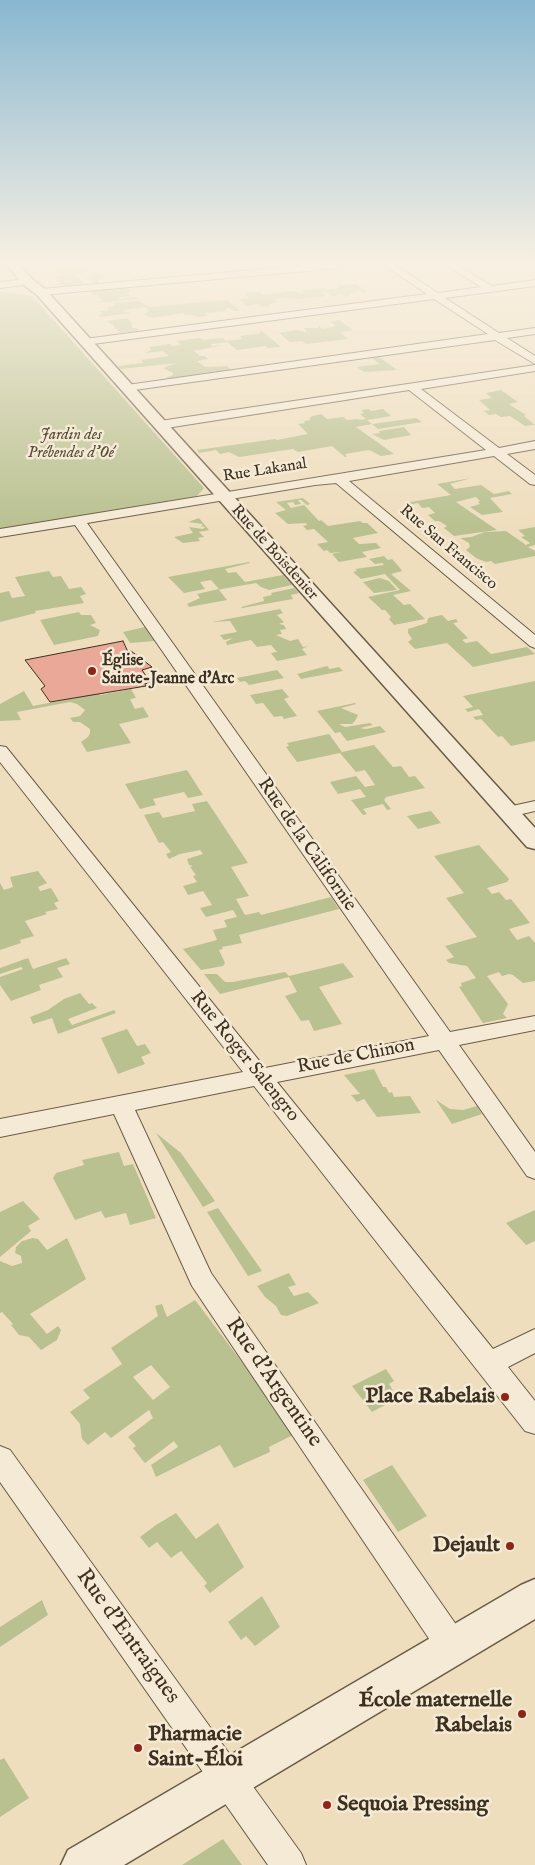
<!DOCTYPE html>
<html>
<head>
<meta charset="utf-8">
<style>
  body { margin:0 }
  canvas { display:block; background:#efdebe }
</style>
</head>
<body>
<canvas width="535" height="1865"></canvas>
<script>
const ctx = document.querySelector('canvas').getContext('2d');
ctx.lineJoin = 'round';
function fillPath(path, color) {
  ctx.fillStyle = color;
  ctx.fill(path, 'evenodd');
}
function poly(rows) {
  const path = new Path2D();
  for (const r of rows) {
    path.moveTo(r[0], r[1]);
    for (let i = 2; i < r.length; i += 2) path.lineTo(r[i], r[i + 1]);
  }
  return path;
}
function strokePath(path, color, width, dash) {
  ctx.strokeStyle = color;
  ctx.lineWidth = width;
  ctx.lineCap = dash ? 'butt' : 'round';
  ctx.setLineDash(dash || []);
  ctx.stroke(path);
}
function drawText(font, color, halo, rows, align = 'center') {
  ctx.font = font + ' "IM FELL English",serif';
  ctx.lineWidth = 5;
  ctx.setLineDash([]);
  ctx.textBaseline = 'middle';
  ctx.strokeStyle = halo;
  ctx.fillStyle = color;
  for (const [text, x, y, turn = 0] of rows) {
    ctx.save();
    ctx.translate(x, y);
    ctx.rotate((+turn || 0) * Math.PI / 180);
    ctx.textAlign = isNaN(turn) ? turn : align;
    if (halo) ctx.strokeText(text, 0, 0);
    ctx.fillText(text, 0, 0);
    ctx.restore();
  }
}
const green = poly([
  [66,265,87,265,90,269,82,270,84,273,99,272,103,277,108,278,97,280,100,285,94,285,89,279,94,278,90,273,76,275,86,286,69,287,58,283,69,281,58,282,56,280,61,279,54,277,62,276,61,274,49,273,69,269,67,267,59,267,67,266],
  [356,284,368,293,363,293,358,290,355,291,357,292,348,294,351,296,346,297,339,294,334,297,323,291,322,293,327,296,301,299,281,298,274,299,277,302,269,304,270,306,261,307,258,304,247,306,239,299,250,298,245,293,260,292,263,295,290,291,302,293,304,292,302,290,325,288,328,290,339,288,337,286],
  [126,287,130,291,127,292,130,296,119,297,120,299,136,297,138,299,97,303,103,300,97,297,99,294,94,295,91,291],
  [0,292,32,296,204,488,196,497,0,530],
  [227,300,240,311,235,311,228,308,225,309,227,311,205,313,208,316,198,317,188,314,186,316,183,313,153,318,151,317,149,318,144,314,149,311,145,307,123,310,125,312,133,313,100,317,98,315,103,314,99,311,109,310,107,307,115,306,113,303,139,301,150,307],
  [127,318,133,324,131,325,133,328,136,328,139,331,119,333,118,332,121,331,117,331,118,328,115,329,113,324,110,324,107,321],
  [339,320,353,330,340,332,348,339,306,344,302,341,290,342,279,333,296,330,307,332,304,328,319,328,319,326,322,329,332,327,336,325,329,322],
  [260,331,262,331,281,347,268,348,266,346,237,350,227,342,211,344,212,346,223,345,194,351,200,356,205,356,208,359,197,361,205,367,227,366,231,370,168,379,167,377,173,375,173,373,163,368,177,363,121,369,118,366,143,363,141,360,169,356,163,351,145,353,151,350,149,347,170,344,172,346,181,345,177,341,199,338,204,340,223,338,226,341,242,339,240,336,261,333],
  [379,357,397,370,364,372,357,367,380,364,372,358],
  [501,390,518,402,509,404,526,415,524,416,535,425,525,426,510,416,501,417,496,414,489,415,484,411,490,410,479,400,492,398,486,393],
  [369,409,371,411,383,409,391,416,367,420,372,424,416,418,422,422,378,429,372,424,356,427,394,454,381,456,369,450,345,454,347,457,345,457,332,446,298,452,293,449,239,457,229,452,220,454,216,450,199,453,197,450,275,439,277,440,308,434,298,424,305,423,304,421,310,420,310,417,321,414,327,419,343,417,347,420,358,419,360,420,366,419,360,414,364,413,361,410],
  [404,427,411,435,384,440,372,434,380,433,379,431],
  [471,478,450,484,455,489,481,485,494,494,509,491,512,494,490,498,503,512,482,515,470,507,480,504,478,502,480,501,476,497,456,502,497,530,454,536,444,528,447,526,439,521,435,521,428,515,435,513,429,507,422,508,418,503,407,505,405,503,451,495,437,484],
  [303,498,310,504,307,505,301,500,298,500,301,504,295,505,293,502,287,503,291,508,304,505,319,521,321,520,328,526,360,521,363,523,367,523,378,533,353,538,359,544,376,543,381,548,362,552,367,557,339,562,332,554,341,552,330,553,327,550,324,551,317,544,328,542,314,529,307,530,303,526,307,525,306,523,288,524,275,513,286,510,276,502],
  [199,518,209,530,199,532,204,537,198,538,200,541,183,543,174,537,193,533,189,527,203,529,205,527,201,526,203,524,188,522],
  [535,527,535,545,528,547,535,551,535,556,495,564,491,561,486,562,476,558,466,550,470,547,469,543,460,538,471,537,485,532,506,531,526,545,530,543,521,537,525,536,518,530],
  [384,556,388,560,392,559,400,568,402,571,391,574,411,591,393,595,404,605,410,604,425,619,394,625,389,619,391,617,385,610,382,610,368,597,400,590,385,574,361,579,353,572,357,571,355,569,384,565,382,563,375,564,369,559],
  [249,562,250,563,225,569,228,573,236,572,245,582,283,575,292,585,269,590,261,587,256,583,222,589,219,590,227,600,189,607,187,604,200,598,197,594,219,589,211,580,200,582,205,589,184,593,168,577],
  [49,571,53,577,61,576,69,589,81,587,86,594,80,596,84,603,35,611,36,613,0,622,0,593,9,591,12,598,25,596,15,577],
  [380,578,389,581,397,590,374,593,363,582],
  [294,588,299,593,291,595,293,599,242,608,241,607,264,601,263,597,272,595,271,593],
  [280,609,283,613,277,615,284,622,279,624,284,625,286,629,280,630,282,634,276,635,290,641,298,639,303,647,308,646,302,649,307,655,277,661,271,653,277,652,271,645,257,647,251,640,227,645,226,642,233,638,224,640,220,635,237,632,230,621,212,622],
  [79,612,81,615,91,615,96,623,90,625,100,630,98,636,54,645,40,620],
  [442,615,448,621,456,619,458,622,453,623,468,638,462,640,466,643,477,641,491,654,527,647,535,654,473,667,447,643,415,649,408,642,412,639,408,633,408,629,427,623,428,618],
  [145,627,155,641,130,643,123,632],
  [327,666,330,669,339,667,343,671,301,679,297,674],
  [277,670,284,678,249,685,245,681,240,682,237,678],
  [535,681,535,741,511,746,502,736,498,737,481,719,476,720,473,717,483,715,479,709,468,712,465,709,473,707,463,696],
  [131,689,136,698,130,699,135,709,143,707,149,717,119,724,131,743,87,752,81,742,88,737,90,733,90,729,80,722,73,722,70,718,80,716,85,710,77,704,70,702,17,712,21,720,0,721,0,704,24,691,33,706,99,693,100,695],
  [282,689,289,697,284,699,297,716,284,719,282,716,274,717,263,703,256,704,250,695],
  [355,703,356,704,341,708,358,715,355,721,352,724,339,724,345,727,370,723,373,725,360,728,366,729,380,726,386,732,347,741,340,732,335,733,317,711],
  [329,734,342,752,374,745,393,767,401,766,409,777,415,776,425,788,386,797,384,800,391,809,387,810,383,804,363,809,367,814,363,815,351,800,366,797,360,789,338,794,330,782,356,776,365,787,375,785,365,770,356,772,340,753,297,762,286,747,289,746,287,743],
  [187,770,203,795,188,798,184,792,153,799,156,805,140,809,125,784],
  [207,801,248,863,231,867,249,896,236,899,245,915,259,912,261,915,331,897,339,909,239,935,242,943,222,947,223,949,219,950,225,963,223,966,201,970,183,949,217,940,213,930,227,927,224,920,237,917,233,910,206,917,200,908,212,905,203,891,188,895,183,886,197,882,193,876,196,875,190,867,193,866,189,865,187,859,203,854,200,850,180,854,169,859,166,854,171,852,163,842,159,843,144,815,159,812,163,818,195,811,192,804],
  [431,811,441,823,418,829,407,816],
  [479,845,509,879,507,882,487,888,492,894,499,892,506,900,511,899,530,923,509,929,517,940,529,936,535,943,535,981,523,983,513,975,509,974,502,976,499,972,487,976,508,1004,503,1014,507,1018,483,1023,459,987,462,986,461,983,476,978,467,966,449,963,446,960,454,957,445,946,477,937,446,898,464,893,434,856],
  [38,871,47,883,38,887,40,891,51,888,59,901,54,903,58,909,45,912,47,914,25,921,34,936,20,940,21,943,0,950,0,883,4,890,13,887,10,877],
  [28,958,33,969,66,958,70,964,57,968,63,977,39,985,41,990,11,1001,0,985,0,977,23,969,21,967,0,974,0,968],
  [343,963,354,977,319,987,342,1024,314,1031,309,1020,301,1021,285,996,297,992,289,977,220,994,204,974,217,974,225,982,233,982,285,972,289,976],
  [80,993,89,1004,92,1003,97,1008,68,1019,72,1025,114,1010,116,1013,58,1034,52,1018,33,1024,30,1017,48,1010,64,999],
  [127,1029,137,1046,145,1044,151,1053,141,1057,145,1064,118,1074,101,1038],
  [374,1069,383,1087,386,1087,389,1093,392,1092,394,1097,410,1096,421,1113,377,1117,364,1099,357,1102,351,1095,360,1094,344,1075],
  [436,1100,450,1109,463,1110,477,1106,482,1114,452,1124],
  [156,1133,181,1153,215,1201,203,1207],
  [119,1152,124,1166,133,1164,156,1218,130,1225,126,1213,105,1218,101,1211,75,1220,53,1178,56,1173,84,1165,82,1160],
  [23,1201,40,1219,28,1226,31,1231,0,1257,0,1212],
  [218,1208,262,1271,248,1276,207,1212],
  [535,1210,535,1241,526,1245,506,1223],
  [33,1238,38,1239,47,1250,67,1238,86,1279,30,1314,47,1334,58,1326,61,1330,57,1340,41,1350,29,1337,19,1335,11,1325,13,1324,2,1312,0,1313,0,1261,12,1266,22,1263,21,1256,15,1253,16,1247,22,1241],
  [289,1273,296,1285,288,1287,294,1296,308,1292,319,1303,287,1316,281,1315,276,1306,265,1297,257,1286],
  [195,1300,248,1370,293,1435,269,1447,270,1452,234,1468,220,1445,156,1477,151,1465,178,1447,174,1441,145,1463,143,1461,133,1448,136,1446,128,1437,153,1418,149,1410,111,1438,105,1432,88,1445,82,1439,80,1424,70,1412,90,1398,83,1390,122,1364,111,1348,158,1316,155,1306,162,1304,167,1317],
  [151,1365,170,1387,153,1400,133,1377],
  [386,1369,394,1381,389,1384,398,1398,372,1412,352,1386],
  [392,1465,427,1516,398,1532,363,1480],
  [176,1513,196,1539,218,1523,244,1567,210,1593,204,1586,207,1583,181,1551,171,1558,157,1542,149,1548,140,1537,156,1525],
  [262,1596,280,1627,255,1646,246,1636,241,1640,228,1622],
  [42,1600,48,1615,0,1647,0,1627],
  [4,1758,29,1798,0,1817,0,1760],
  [223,1839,242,1865,182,1865]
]);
const building = poly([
  [123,641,128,652,131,651,152,667,142,670,150,682,145,684,146,686,50,702,41,689,45,686,25,660,123,641]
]);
const minor = poly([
  [310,265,344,265,339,268,41,295,36,292,41,289,310,265],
  [384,265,395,265,438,293,481,287,446,265,457,265,492,286,535,280,535,286,445,298,499,333,535,328,535,334,507,338,535,356,535,364,495,340,127,391,121,388,127,385,488,334,434,299,85,345,80,342,85,339,427,294,384,265],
  [28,279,33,282,31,284,0,288,0,282,28,279],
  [535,365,535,371,421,389,499,448,535,441,535,449,507,454,535,475,535,485,530,484,494,456,349,481,535,635,535,648,530,646,336,483,315,485,87,523,450,1032,535,1016,535,1030,459,1045,535,1152,535,1179,527,1176,439,1050,277,1082,493,1349,535,1329,535,1353,508,1367,535,1401,535,1434,525,1431,254,1086,135,1110,211,1273,464,1636,469,1647,464,1658,453,1663,442,1658,192,1286,114,1114,0,1137,0,1119,243,1072,0,762,0,746,6,747,265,1068,429,1036,75,525,0,537,0,529,486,450,409,390,160,429,154,425,160,421,535,365],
  [535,801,535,811,509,817,503,816,500,812,503,808,535,801],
  [0,1446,10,1450,301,1853,306,1865,268,1865,0,1482,0,1446]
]);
const tertiary = poly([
  [7,265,19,265,32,279,45,289,535,828,535,849,527,847,37,295,24,285,7,265],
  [535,1579,535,1619,124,1865,61,1865,68,1850,521,1585,535,1579]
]);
const markers = [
  [92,671,5,"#8f2418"],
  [505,1397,5,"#8f2418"],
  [510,1546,5,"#8f2418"],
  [522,1714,5,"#8f2418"],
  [138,1748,5,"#8f2418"],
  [327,1805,5,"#8f2418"]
];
const farParknames = [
  ["Jardin des",71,436],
  ["Prébendes d'Oé",71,454]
];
const farStreetnames = [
  ["Rue Lakanal",265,471,-9],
  ["Rue San Francisco",448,548,40],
  ["Rue de Boisdenier",274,553,48]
];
const farPoinames = [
  ["Église",102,662],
  ["Sainte-Jeanne d'Arc",102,680]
];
const streetNames = [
  ["Rue de la Californie",306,845,55],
  ["Rue Roger Salengro",244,1057,51],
  ["Rue de Chinon",356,1057,-11]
];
const nearStreetnames = [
  ["Rue d'Argentine",273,1383,55],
  ["Rue d'Entraigues",127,1637,54]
];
const nearPoinames = [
  ["Place Rabelais",495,1397],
  ["Dejault",500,1546],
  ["École maternelle",512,1701],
  ["Rabelais",512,1726],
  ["Pharmacie",148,1735,"left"],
  ["Saint-Éloi",148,1760,"left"],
  ["Sequoia Pressing",337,1805,"left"]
];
fillPath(green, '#b9c191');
fillPath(building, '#e9a898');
strokePath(building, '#3d301f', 1);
strokePath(minor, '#6a5c47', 2);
strokePath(tertiary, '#6a5c47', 3);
fillPath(minor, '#f5ead5');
fillPath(tertiary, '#f5ead5');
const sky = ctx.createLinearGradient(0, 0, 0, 526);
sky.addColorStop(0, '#89b7d1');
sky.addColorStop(0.5, '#f8f0e2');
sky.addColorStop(1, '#f8f0e200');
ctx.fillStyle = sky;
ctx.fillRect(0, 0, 535, 526);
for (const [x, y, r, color] of markers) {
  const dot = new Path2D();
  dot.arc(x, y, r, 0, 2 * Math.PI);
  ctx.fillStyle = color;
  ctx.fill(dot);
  strokePath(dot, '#f5ead5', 2);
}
drawText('italic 16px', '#564d36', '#f5ead5', farParknames);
drawText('16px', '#3d301f', '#f5ead5', farStreetnames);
drawText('bold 16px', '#3d301f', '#f5ead5', farPoinames, 'left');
drawText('19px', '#3d301f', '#f5ead5', streetNames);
drawText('22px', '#3d301f', '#f5ead5', nearStreetnames);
drawText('bold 22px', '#3d301f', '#f5ead5', nearPoinames, 'right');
</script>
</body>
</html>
